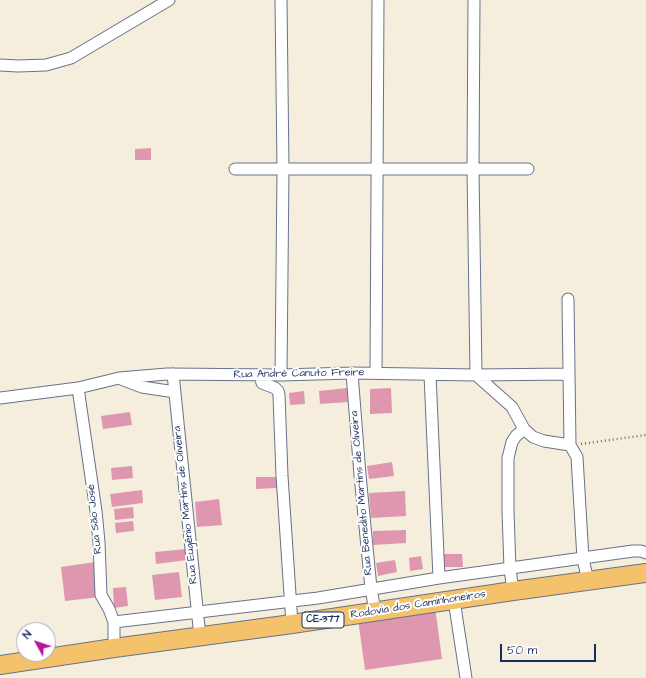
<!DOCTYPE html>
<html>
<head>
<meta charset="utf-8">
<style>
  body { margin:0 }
  #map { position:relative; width:646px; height:678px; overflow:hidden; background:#f6eedd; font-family:"Architects Daughter",sans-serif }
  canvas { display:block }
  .north { position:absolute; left:16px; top:622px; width:40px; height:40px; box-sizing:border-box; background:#fff; border:1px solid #a4acbf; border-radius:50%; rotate:310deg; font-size:11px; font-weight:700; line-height:16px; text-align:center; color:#1b2f5e }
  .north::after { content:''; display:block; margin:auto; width:14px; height:18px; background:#b5179e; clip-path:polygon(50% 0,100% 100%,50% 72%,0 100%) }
  .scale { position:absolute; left:500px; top:644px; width:96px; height:18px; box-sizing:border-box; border:2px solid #1b2f5e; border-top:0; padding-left:5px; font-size:12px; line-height:14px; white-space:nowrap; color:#1b2f5e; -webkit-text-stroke:3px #fff; paint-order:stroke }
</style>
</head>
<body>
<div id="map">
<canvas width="646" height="678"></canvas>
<div class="north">N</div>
<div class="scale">50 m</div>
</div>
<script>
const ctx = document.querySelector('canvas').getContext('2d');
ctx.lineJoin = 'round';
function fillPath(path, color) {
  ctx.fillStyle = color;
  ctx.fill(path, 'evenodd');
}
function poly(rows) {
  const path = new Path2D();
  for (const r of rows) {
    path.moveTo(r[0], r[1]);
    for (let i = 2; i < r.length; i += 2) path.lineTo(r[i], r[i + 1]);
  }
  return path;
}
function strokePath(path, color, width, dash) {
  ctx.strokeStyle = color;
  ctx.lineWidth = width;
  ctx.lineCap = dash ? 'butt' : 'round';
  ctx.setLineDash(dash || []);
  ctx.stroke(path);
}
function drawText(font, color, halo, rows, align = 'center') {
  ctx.font = font + ' "Architects Daughter",sans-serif';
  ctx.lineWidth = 4;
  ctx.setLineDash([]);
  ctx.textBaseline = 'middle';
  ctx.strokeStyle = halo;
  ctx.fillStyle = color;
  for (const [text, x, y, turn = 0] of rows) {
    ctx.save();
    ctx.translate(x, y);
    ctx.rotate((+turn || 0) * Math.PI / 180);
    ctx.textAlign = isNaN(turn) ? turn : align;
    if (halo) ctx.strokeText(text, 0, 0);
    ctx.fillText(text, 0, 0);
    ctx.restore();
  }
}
const building = poly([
  [151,148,151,160,135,160,135,149],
  [347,388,348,402,320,404,319,391],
  [391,388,392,413,370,414,370,389],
  [304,391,305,404,290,405,289,393],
  [130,412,132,425,103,429,101,416],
  [392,462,394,476,369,479,367,466],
  [132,466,133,478,112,480,111,468],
  [256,477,276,477,277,488,256,489],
  [142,490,143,503,112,507,110,494],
  [405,491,406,516,371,518,369,493],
  [219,499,222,525,197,527,195,502],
  [133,507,134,518,115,520,114,509],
  [133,521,134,531,116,533,115,523],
  [406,530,406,543,373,545,373,531],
  [186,549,187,560,156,564,155,552],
  [443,554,462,554,463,567,443,567],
  [421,556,423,569,410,571,409,558],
  [395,560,397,572,378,576,376,563],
  [95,562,100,597,65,601,61,567],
  [179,572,182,597,155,600,152,575],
  [126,587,128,606,114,608,113,588],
  [435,607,442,659,365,670,358,619]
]);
const path = poly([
  [581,444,646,435]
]);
const street = poly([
  [281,0,283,169,281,375],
  [474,0,473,169,476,375,569,374],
  [0,65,18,66,46,65,71,58,169,0],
  [235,169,528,169],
  [568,299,570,445,577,457,583,559,588,581],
  [352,373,360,475,371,588,375,612],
  [376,373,378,0],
  [173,374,200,637],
  [260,375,262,383,275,388,278,391,279,395,282,476,292,624],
  [430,375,439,578],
  [121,379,142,387,175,392],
  [78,388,96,511,99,542,101,595,109,609,114,622,114,648],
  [0,398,78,388,119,378,167,374,281,375,352,373,476,375,512,407,524,429,533,437,544,441,570,445],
  [513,591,510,569,508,511,508,458,512,442,516,436,524,429],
  [454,600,466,678],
  [114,622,318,598,439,578,633,551,641,551,646,553]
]);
const primary = poly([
  [0,665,114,648,292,624,513,591,646,573]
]);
const shields = [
  [323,620,42]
];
const shieldNames = [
  ["CE-377",323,620]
];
const streetNames = [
  ["Rua André Canuto Freire",299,374,-1],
  ["Rua Benedito Martins de Oliveira",362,493,-95],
  ["Rua Eugênio Martins de Oliveira",186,505,-96],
  ["Rua São José",95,519,-96],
  ["Rodovia dos Caminhoneiros",418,605,-9]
];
fillPath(building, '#df97b0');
strokePath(street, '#68728a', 13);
strokePath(primary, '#68728a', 20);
strokePath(path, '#68728a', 2.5, [1, 3]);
strokePath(street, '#fff', 11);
strokePath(primary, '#f3c26a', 18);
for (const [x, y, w] of shields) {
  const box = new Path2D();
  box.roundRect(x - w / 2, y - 8, w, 16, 3);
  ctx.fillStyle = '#fff';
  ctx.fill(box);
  strokePath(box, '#1b2f5e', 1);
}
drawText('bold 10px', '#1b2f5e', null, shieldNames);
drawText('11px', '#1b2f5e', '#fff', streetNames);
</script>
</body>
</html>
